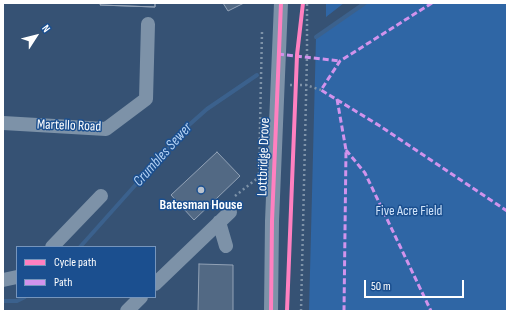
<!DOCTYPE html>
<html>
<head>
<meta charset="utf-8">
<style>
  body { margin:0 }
  #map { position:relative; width:510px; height:314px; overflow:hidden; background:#365274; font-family:"Sofia Sans Condensed",sans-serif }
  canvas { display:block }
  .frame { position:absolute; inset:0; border:4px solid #fff; pointer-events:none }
  .legend { position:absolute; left:16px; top:246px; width:140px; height:52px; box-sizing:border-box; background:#1b4f8f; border:1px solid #7695bc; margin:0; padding:5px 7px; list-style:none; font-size:12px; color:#fff }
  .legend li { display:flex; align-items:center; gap:8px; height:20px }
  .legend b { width:20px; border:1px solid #7695bc }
  .north { position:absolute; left:16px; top:16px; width:40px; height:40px; -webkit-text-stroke:3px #1b4f8f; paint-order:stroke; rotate:54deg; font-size:11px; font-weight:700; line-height:16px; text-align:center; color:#fff }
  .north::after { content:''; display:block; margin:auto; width:14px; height:18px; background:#fff; clip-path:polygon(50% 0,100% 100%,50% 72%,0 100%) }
  .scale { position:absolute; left:364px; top:280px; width:100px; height:18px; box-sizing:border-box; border:2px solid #fff; border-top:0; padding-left:5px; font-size:12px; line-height:14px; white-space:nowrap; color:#fff; -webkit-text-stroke:3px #1b4f8f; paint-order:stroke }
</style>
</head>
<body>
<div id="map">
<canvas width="510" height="314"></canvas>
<div class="frame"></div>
<ul class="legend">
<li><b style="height:5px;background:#ff80c0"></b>Cycle path</li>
<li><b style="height:5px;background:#d193ec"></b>Path</li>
</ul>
<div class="north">N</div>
<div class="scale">50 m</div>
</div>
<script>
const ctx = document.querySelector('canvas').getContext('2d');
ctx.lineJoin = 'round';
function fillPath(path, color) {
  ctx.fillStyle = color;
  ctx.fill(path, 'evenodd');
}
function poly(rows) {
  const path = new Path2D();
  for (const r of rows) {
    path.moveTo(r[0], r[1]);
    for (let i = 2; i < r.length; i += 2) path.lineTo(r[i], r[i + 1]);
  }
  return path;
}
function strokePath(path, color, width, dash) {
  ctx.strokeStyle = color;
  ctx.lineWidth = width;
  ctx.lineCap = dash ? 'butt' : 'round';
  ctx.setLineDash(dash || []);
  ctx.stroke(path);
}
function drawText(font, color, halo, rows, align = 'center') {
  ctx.font = font + ' "Sofia Sans Condensed",sans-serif';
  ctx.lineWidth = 3;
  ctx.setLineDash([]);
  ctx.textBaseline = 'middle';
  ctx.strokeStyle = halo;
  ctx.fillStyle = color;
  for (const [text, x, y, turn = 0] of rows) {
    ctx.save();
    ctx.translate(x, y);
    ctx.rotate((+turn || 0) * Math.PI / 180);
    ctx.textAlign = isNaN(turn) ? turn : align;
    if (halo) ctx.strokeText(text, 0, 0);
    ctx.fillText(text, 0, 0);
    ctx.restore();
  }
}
const green = poly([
  [326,3,344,3,326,17],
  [365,3,507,3,507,311,309,311,316,37]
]);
const stream = poly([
  [316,37,365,3],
  [80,247,189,125,207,109,257,75],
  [3,301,17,301,25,297]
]);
const building = poly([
  [101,3,155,3,155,7,100,5,101,3],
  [101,3,155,3,155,7,100,5,101,3],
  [223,3,244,3,228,11,223,3],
  [217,152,240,176,194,220,171,195,217,152],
  [199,264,233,265,233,311,198,311,199,264]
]);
const path = poly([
  [290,85,306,85,321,90],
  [259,174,262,32],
  [235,196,259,177,259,180],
  [301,311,307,56,307,3]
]);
const minor = poly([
  [3,123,106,129,146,99,148,24],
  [219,222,226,246],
  [52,247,101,196],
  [3,280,17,277],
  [155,284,230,212],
  [127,311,141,297],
  [271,311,272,221,281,3]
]);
const quiet = poly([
  [432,3,340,61,321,90,380,126,507,211],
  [278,54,340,61],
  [337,99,346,150,344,311],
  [346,150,365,173,431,311]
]);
const cycleway = poly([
  [271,311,272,221,281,3],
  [287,311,297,55,303,3]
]);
const markers = [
  [201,190,4,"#b9c2ce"]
];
const streetNames = [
  ["Martello Road",69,126,2],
  ["Lottbridge Drove",264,157,-88]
];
const poiNames = [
  ["Batesman House",201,205]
];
const parkNames = [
  ["Five Acre Field",409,211]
];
const waterNames = [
  ["Crumbles Sewer",163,155,-48]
];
fillPath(green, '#2f66a5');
strokePath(stream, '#3b618d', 4);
fillPath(building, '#526984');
strokePath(building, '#92a2b6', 1);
strokePath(path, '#7d92a8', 2.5, [2, 3]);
strokePath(minor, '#7d92a8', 14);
strokePath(quiet, '#d193ec', 3, [6, 3]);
strokePath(cycleway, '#ff80c0', 4);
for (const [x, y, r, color] of markers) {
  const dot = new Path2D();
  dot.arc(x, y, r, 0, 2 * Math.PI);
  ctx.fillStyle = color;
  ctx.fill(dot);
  strokePath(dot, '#1b4f8f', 1.5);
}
drawText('14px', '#fff', '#1b4f8f', streetNames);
drawText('bold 14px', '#fff', '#1b4f8f', poiNames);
drawText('14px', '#cfe3fa', '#1b4f8f', parkNames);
drawText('italic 15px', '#b5d3f5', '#1b4f8f', waterNames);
</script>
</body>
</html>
